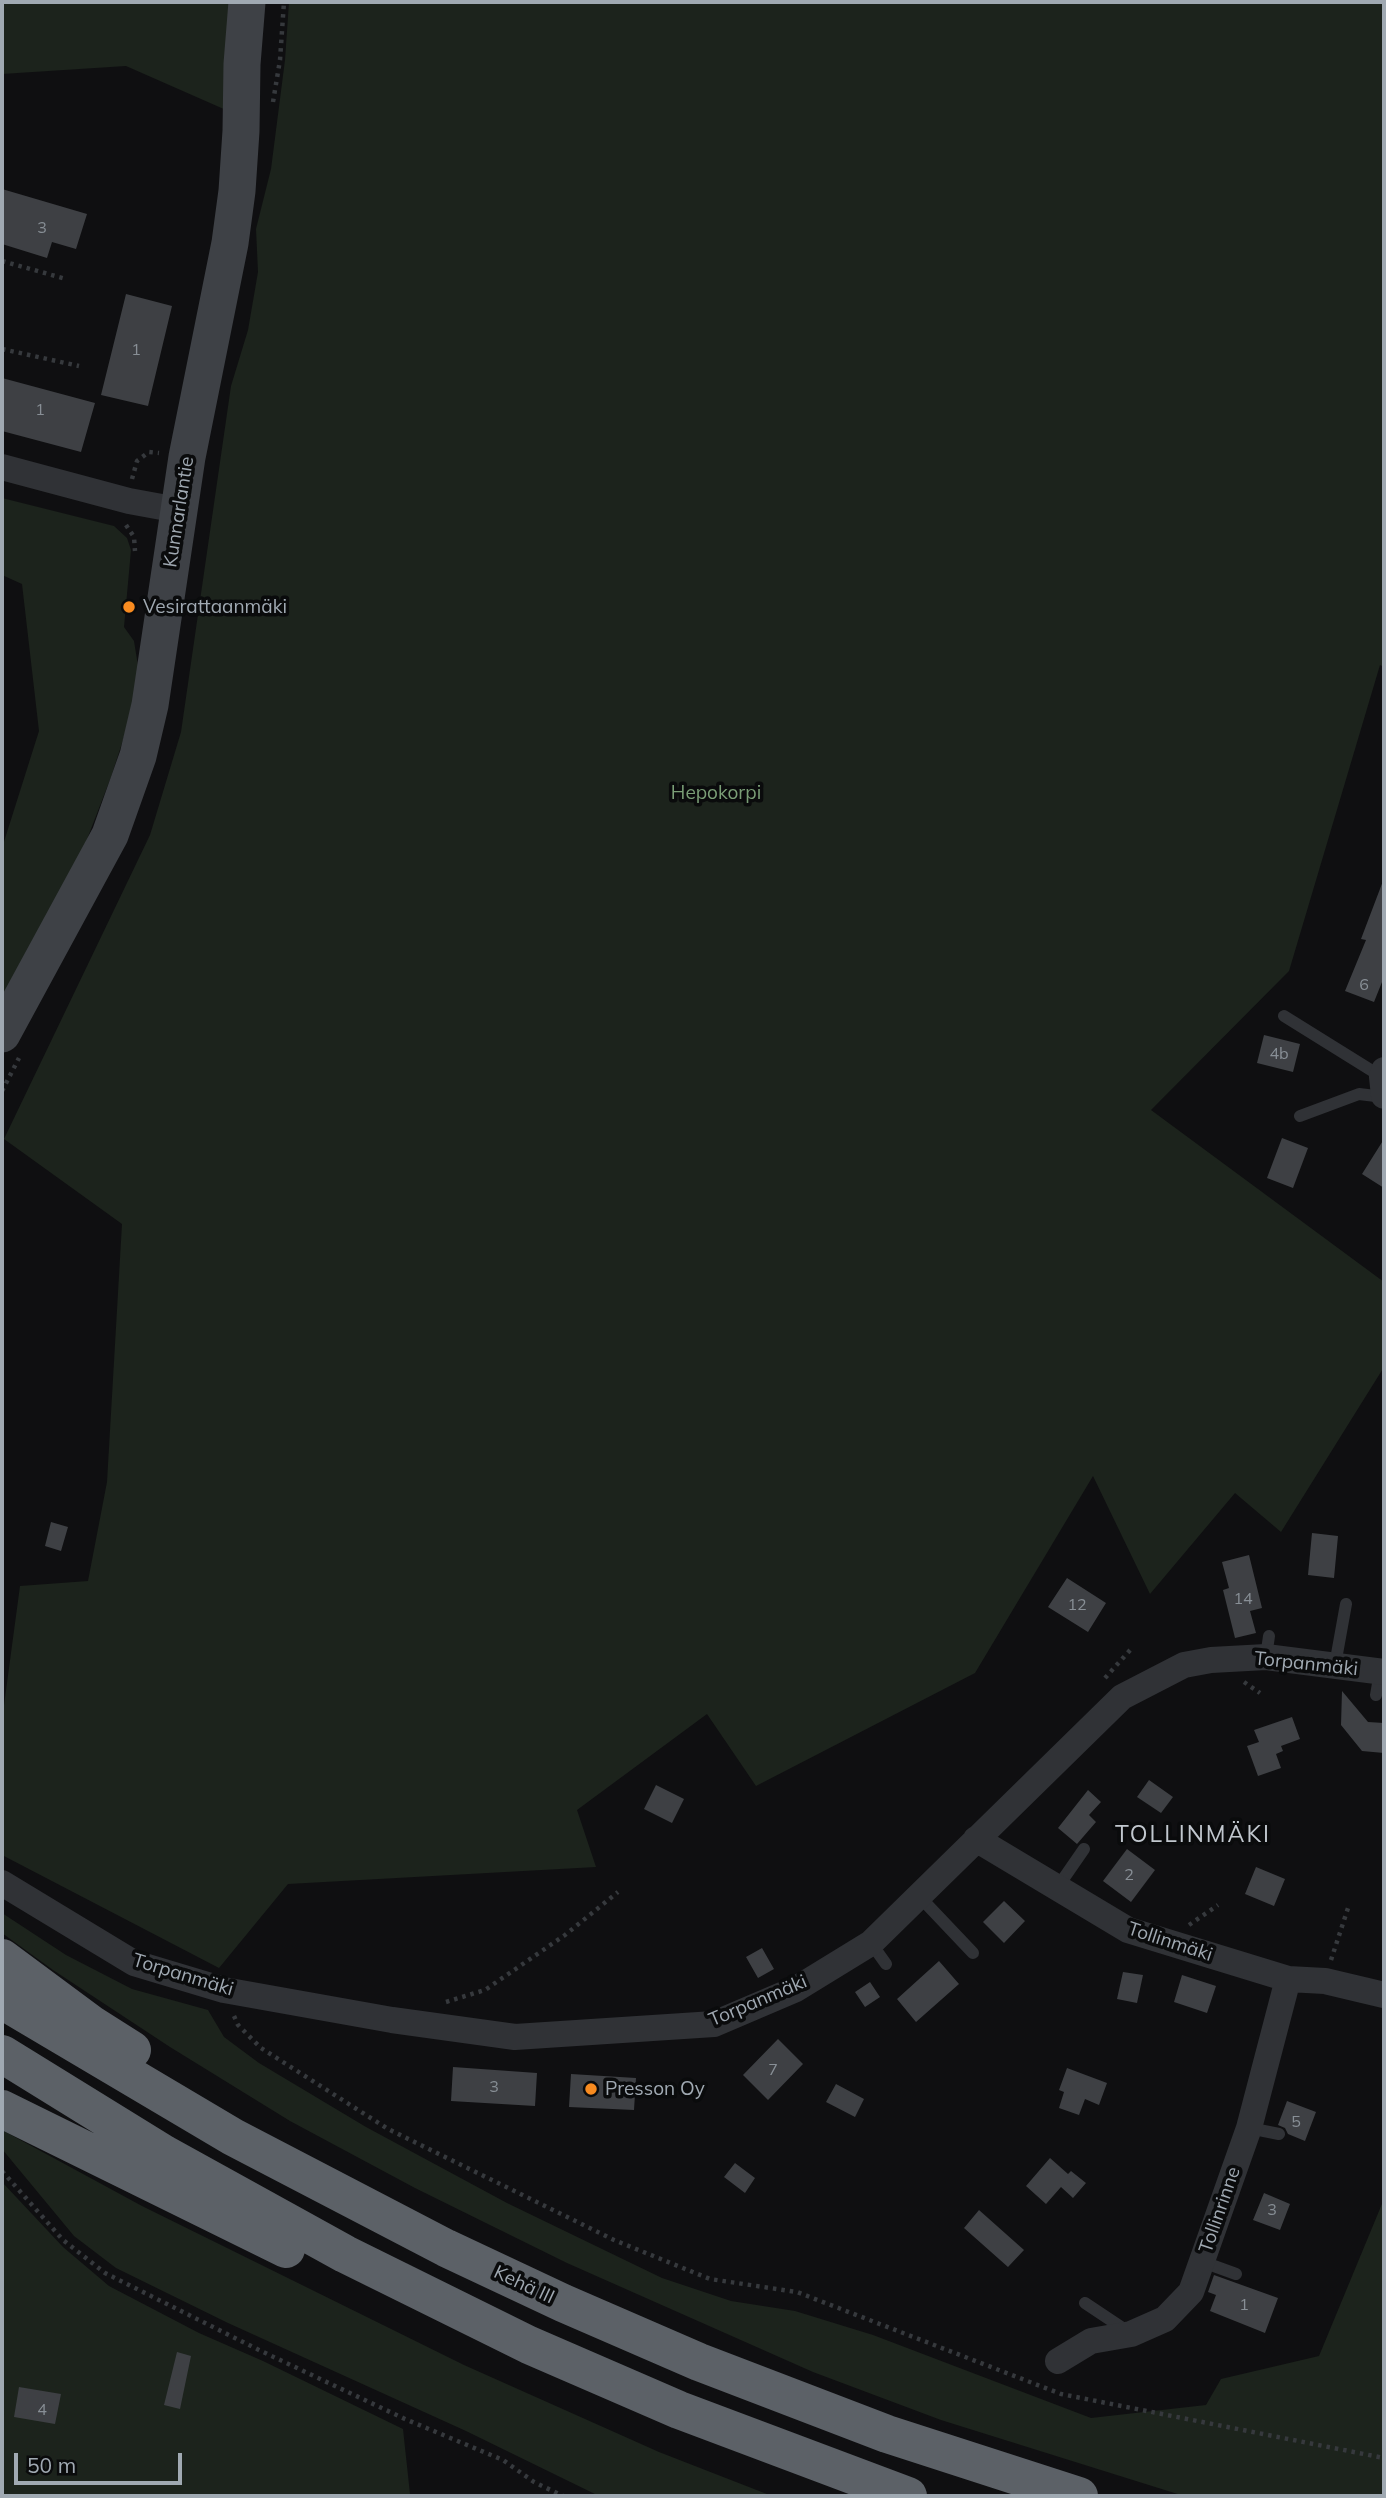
<!DOCTYPE html>
<html>
<head>
<meta charset="utf-8">
<style>
  body { margin:0 }
  #map { position:relative; width:1386px; height:2498px; overflow:hidden; background:#0f0f11; font-family:Mulish,sans-serif }
  canvas { display:block }
  .frame { position:absolute; inset:0; border:4px solid #a0a9b2; pointer-events:none }
  .scale { position:absolute; left:14px; top:2453px; width:168px; height:32px; box-sizing:border-box; border:4px solid #a0a9b2; border-top:0; padding-left:9px; font-size:21px; line-height:24px; white-space:nowrap; color:#a0a9b2; -webkit-text-stroke:5px #0a0b0c; paint-order:stroke }
</style>
</head>
<body>
<div id="map">
<canvas width="1386" height="2498"></canvas>
<div class="frame"></div>
<div class="scale">50 m</div>
</div>
<script>
const ctx = document.querySelector('canvas').getContext('2d');
ctx.lineJoin = 'round';
function fillPath(path, color) {
  ctx.fillStyle = color;
  ctx.fill(path, 'evenodd');
}
function poly(rows) {
  const path = new Path2D();
  for (const r of rows) {
    path.moveTo(r[0], r[1]);
    for (let i = 2; i < r.length; i += 2) path.lineTo(r[i], r[i + 1]);
  }
  return path;
}
function strokePath(path, color, width, dash) {
  ctx.strokeStyle = color;
  ctx.lineWidth = width;
  ctx.lineCap = dash ? 'butt' : 'round';
  ctx.setLineDash(dash || []);
  ctx.stroke(path);
}
function drawText(font, color, halo, rows, align = 'center') {
  ctx.font = font + ' Mulish,sans-serif';
  ctx.lineWidth = 7;
  ctx.setLineDash([]);
  ctx.textBaseline = 'middle';
  ctx.strokeStyle = halo;
  ctx.fillStyle = color;
  for (const [text, x, y, turn = 0] of rows) {
    ctx.save();
    ctx.translate(x, y);
    ctx.rotate((+turn || 0) * Math.PI / 180);
    ctx.textAlign = isNaN(turn) ? turn : align;
    if (halo) ctx.strokeText(text, 0, 0);
    ctx.fillText(text, 0, 0);
    ctx.restore();
  }
}
const green = poly([
  [2,2,230,2,226,110,126,66,2,74],
  [289,2,1384,2,1384,667,1380,665,1289,971,1151,1110,1384,1282,1384,1367,1281,1532,1235,1493,1150,1594,1093,1476,975,1673,756,1786,707,1714,577,1810,596,1867,288,1884,219,1968,2,1855,2,1720,20,1586,88,1581,107,1482,122,1224,4,1139,150,835,181,732,231,386,248,330,258,272,256,229,271,169,285,60],
  [2,498,114,526,127,538,131,550,124,627,134,641,139,672,135,703,111,777,74,873,2,1009,2,848,39,731,22,584,2,575],
  [2,1913,66,1955,132,1989,208,2010,224,2037,259,2063,366,2127,507,2203,662,2278,731,2301,795,2311,873,2335,1091,2418,1206,2405,1221,2379,1319,2356,1384,2199,1384,2496,1184,2496,941,2420,813,2372,567,2263,415,2188,290,2121,170,2047,53,1970,2,1933],
  [2,2130,142,2206,464,2365,659,2452,772,2496,599,2496,466,2431,228,2323,116,2268,74,2236,2,2149],
  [2,2182,63,2247,109,2286,199,2333,263,2361,403,2429,410,2494,398,2496,2,2496]
]);
const building = poly([
  [2,189,87,214,76,249,52,242,47,258,2,244],
  [126,294,172,306,148,406,101,395],
  [2,378,95,403,81,452,2,431],
  [1383,881,1384,977,1374,1002,1345,991,1366,940,1361,939],
  [1264,1035,1300,1044,1293,1072,1257,1063],
  [1282,1138,1308,1148,1293,1188,1267,1178],
  [1384,1139,1384,1188,1362,1174],
  [51,1522,68,1527,61,1551,45,1546],
  [1312,1533,1338,1536,1334,1578,1308,1575],
  [1249,1555,1262,1608,1250,1611,1256,1633,1235,1638,1223,1590,1229,1588,1222,1562],
  [1067,1578,1106,1603,1088,1632,1048,1607],
  [1342,1691,1368,1722,1384,1723,1384,1753,1362,1751,1341,1725],
  [1292,1717,1300,1739,1281,1746,1283,1751,1276,1754,1281,1768,1258,1776,1247,1746,1259,1742,1254,1730],
  [1149,1780,1173,1797,1161,1813,1137,1797],
  [656,1785,684,1799,672,1823,644,1809],
  [1088,1790,1101,1802,1089,1815,1096,1822,1077,1844,1058,1828],
  [1127,1849,1155,1870,1131,1902,1103,1881],
  [1256,1867,1285,1879,1274,1906,1245,1894],
  [1004,1901,1025,1921,1004,1943,983,1922],
  [762,1948,774,1969,758,1978,746,1957],
  [939,1961,959,1984,916,2022,897,1999],
  [1123,1972,1143,1975,1137,2003,1117,1999],
  [1182,1975,1216,1986,1207,2013,1174,2002],
  [870,1982,880,1997,865,2007,855,1992],
  [778,2039,803,2064,768,2100,743,2075],
  [453,2067,537,2073,535,2106,451,2101],
  [1067,2068,1107,2083,1099,2105,1085,2099,1079,2115,1059,2108,1064,2092,1059,2090],
  [571,2074,636,2078,634,2110,569,2107],
  [836,2084,864,2099,855,2117,826,2102],
  [1287,2101,1316,2112,1305,2141,1288,2134,1285,2128,1278,2125],
  [1050,2158,1068,2174,1071,2171,1086,2183,1073,2198,1061,2187,1046,2204,1026,2186],
  [735,2163,755,2178,745,2193,724,2177],
  [1264,2193,1290,2204,1280,2230,1253,2220],
  [979,2210,1024,2250,1008,2267,964,2228],
  [1214,2275,1278,2298,1265,2333,1210,2311,1216,2295,1208,2292],
  [177,2352,191,2356,180,2409,164,2405],
  [19,2387,61,2394,55,2424,14,2417]
]);
const path = poly([
  [273,102,280,60,284,2],
  [2,261,66,279],
  [2,349,79,366],
  [132,479,137,461,149,452,159,453],
  [126,525,134,537,135,551],
  [2,1091,19,1058],
  [1105,1678,1132,1648],
  [1244,1682,1260,1693],
  [1189,1925,1218,1905],
  [1331,1960,1349,1905],
  [446,2002,485,1990,565,1935,618,1892],
  [234,2016,238,2025,261,2048,388,2129,614,2240,710,2279,797,2292,1061,2394,1384,2458],
  [2,2171,63,2240,105,2273,261,2351,405,2419,503,2460,534,2482,563,2496]
]);
const lane = poly([
  [1284,1016,1382,1077],
  [1300,1116,1359,1094,1384,1097],
  [1266,1657,1269,1636],
  [1335,1665,1346,1604],
  [1376,1695,1380,1672],
  [1057,1888,1084,1849],
  [918,1895,973,1953],
  [871,1943,886,1964],
  [1249,2128,1279,2134],
  [1203,2262,1236,2274],
  [1085,2303,1127,2331]
]);
const street = poly([
  [2,467,129,501,178,510],
  [1384,1070,1382,1077,1384,1096],
  [976,1839,1128,1930,1288,1979,1325,1981,1384,1995],
  [2,1883,134,1963,224,1990,392,2020,515,2037,714,2024,796,1989,871,1943,1122,1697,1184,1665,1211,1660,1266,1657,1384,1672],
  [1058,2361,1091,2341,1131,2334,1165,2319,1191,2292,1249,2128,1288,1979]
]);
const secondary = poly([
  [2,1034,110,835,138,756,150,705,187,457,230,243,237,191,241,131,242,64,247,2]
]);
const highway = poly([
  [2,1958,91,2024,132,2050],
  [2,2000,233,2137,446,2248,563,2303,699,2362,887,2434,1079,2496],
  [2,2054,164,2154,345,2254,529,2345,679,2410,908,2496],
  [2,2109,286,2249]
]);
const markers = [
  [129,607,7,"#f88b20"],
  [591,2089,7,"#f88b20"]
];
const numberNames = [
  ["3",42,228],
  ["1",136,350],
  ["1",40,410],
  ["6",1364,985],
  ["4b",1279,1054],
  ["14",1243,1599],
  ["12",1077,1605],
  ["2",1129,1875],
  ["7",773,2070],
  ["3",494,2087],
  ["5",1296,2122],
  ["3",1272,2210],
  ["1",1244,2305],
  ["4",42,2410]
];
const streetNames = [
  ["Kunnarlantie",179,512,-81],
  ["Torpanmäki",1306,1664,6],
  ["Tollinmäki",1170,1942,18],
  ["Torpanmäki",183,1975,17],
  ["Torpanmäki",758,2001,-23],
  ["Tollinrinne",1220,2210,-71],
  ["Kehä III",524,2285,25]
];
const poiNames = [
  ["Vesirattaanmäki",143,607],
  ["Presson Oy",605,2089]
];
const parkNames = [
  ["Hepokorpi",716,793]
];
const quarterNames = [
  ["TOLLINMÄKI",1193,1835]
];
fillPath(green, '#1c231c');
fillPath(building, '#3e4044');
strokePath(path, '#36393d', 4.5, [3.5, 5]);
strokePath(lane, '#303236', 12);
strokePath(street, '#303236', 26);
strokePath(secondary, '#3e4146', 37);
strokePath(highway, '#5c6167', 38);
for (const [x, y, r, color] of markers) {
  const dot = new Path2D();
  dot.arc(x, y, r, 0, 2 * Math.PI);
  ctx.fillStyle = color;
  ctx.fill(dot);
  strokePath(dot, '#0a0b0c', 2.5);
}
drawText('16px', '#888f96', null, numberNames);
drawText('19px', '#a0a9b2', '#0a0b0c', streetNames);
drawText('19px', '#a0a9b2', '#0a0b0c', poiNames, 'left');
drawText('19px', '#7a9e76', '#0a0b0c', parkNames);
ctx.letterSpacing = '2px';
drawText('23px', '#c1c7ce', '#0a0b0c', quarterNames);
ctx.letterSpacing = '0px';
</script>
</body>
</html>
